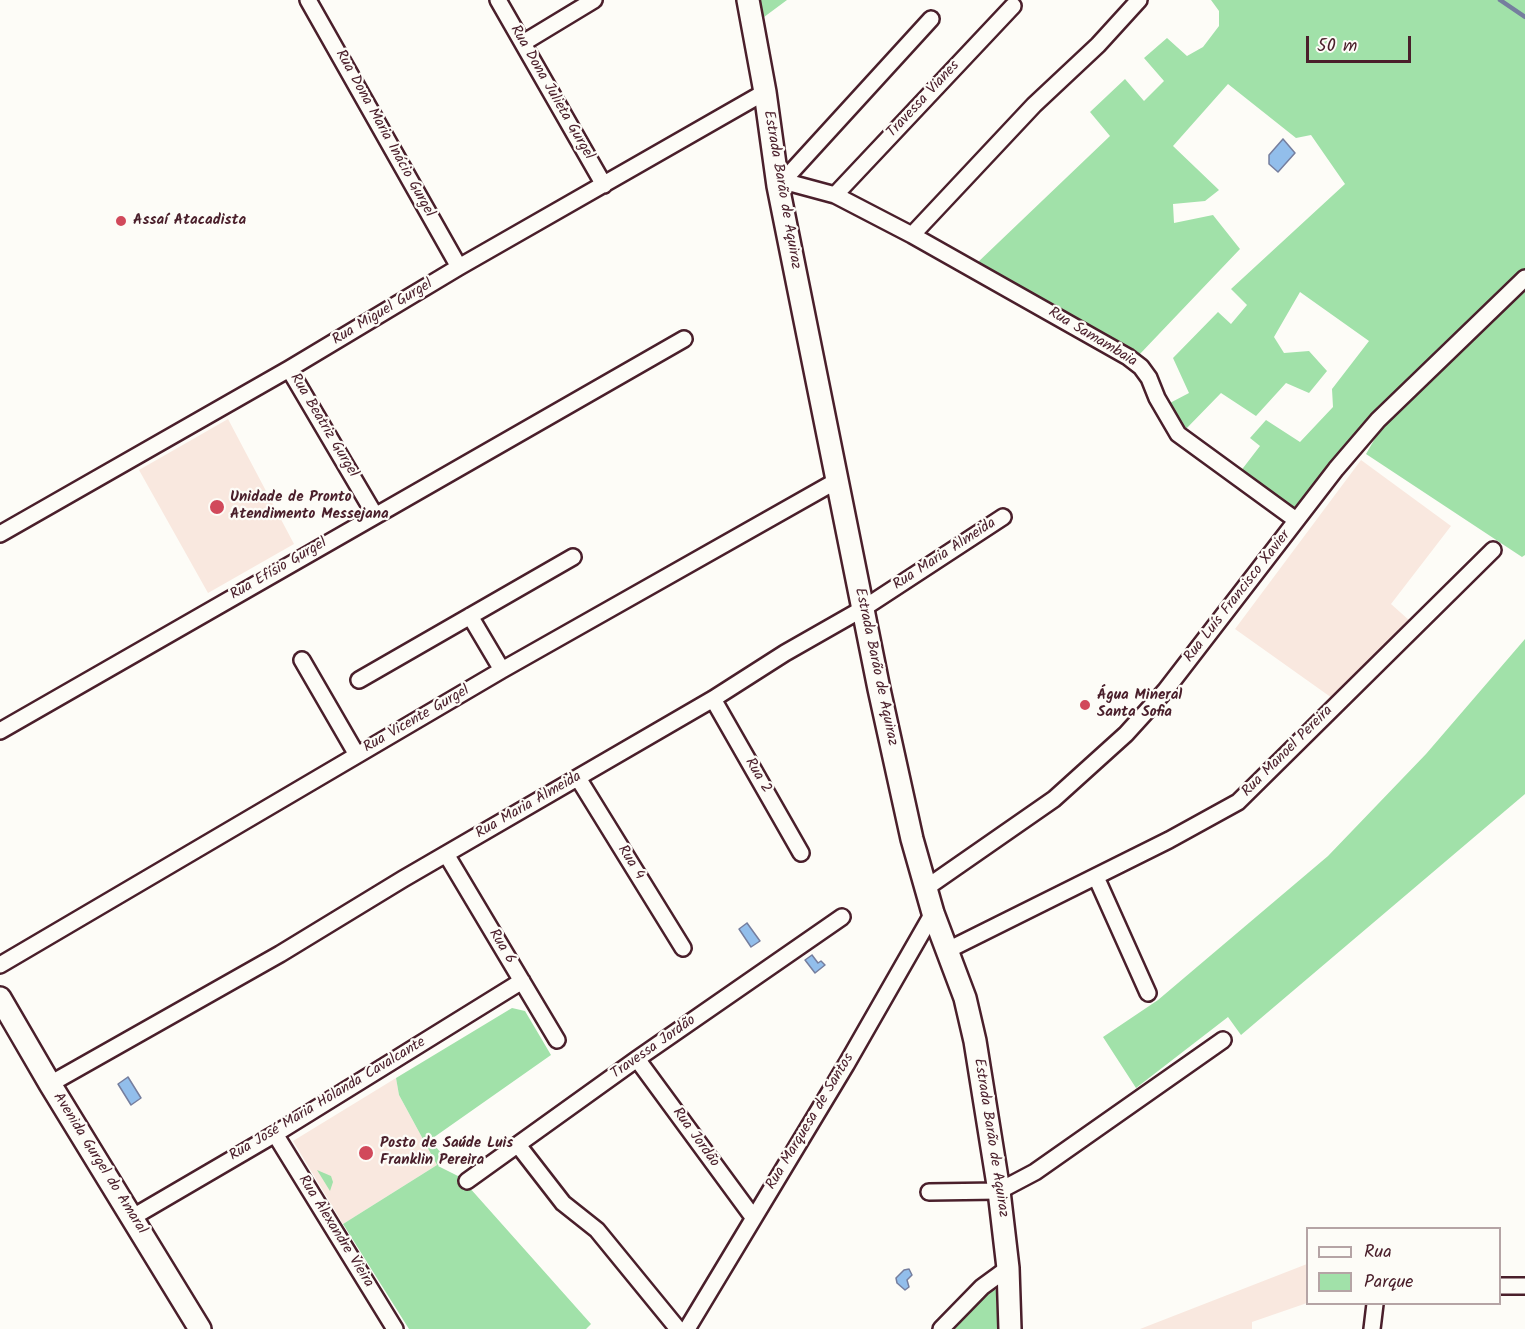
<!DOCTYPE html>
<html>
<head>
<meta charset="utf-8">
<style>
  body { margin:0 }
  #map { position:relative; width:1525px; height:1329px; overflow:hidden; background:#fdfcf7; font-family:Kalam,sans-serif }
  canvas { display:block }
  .legend { position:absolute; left:1306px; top:1227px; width:195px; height:78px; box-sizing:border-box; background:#fdfcf7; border:2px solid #b5a4a5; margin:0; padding:8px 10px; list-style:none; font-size:18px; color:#4a1f2b }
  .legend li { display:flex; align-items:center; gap:12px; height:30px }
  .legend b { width:30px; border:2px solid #b5a4a5 }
  .scale { position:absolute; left:1306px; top:36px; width:105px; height:27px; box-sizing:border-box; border:3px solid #4a1f2b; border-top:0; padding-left:8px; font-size:18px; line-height:21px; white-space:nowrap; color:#4a1f2b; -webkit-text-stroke:4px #fdfcf7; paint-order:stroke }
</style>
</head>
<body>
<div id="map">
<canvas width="1525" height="1329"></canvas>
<ul class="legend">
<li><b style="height:8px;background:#fdfcf7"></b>Rua</li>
<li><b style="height:16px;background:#a1e1a9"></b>Parque</li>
</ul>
<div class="scale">50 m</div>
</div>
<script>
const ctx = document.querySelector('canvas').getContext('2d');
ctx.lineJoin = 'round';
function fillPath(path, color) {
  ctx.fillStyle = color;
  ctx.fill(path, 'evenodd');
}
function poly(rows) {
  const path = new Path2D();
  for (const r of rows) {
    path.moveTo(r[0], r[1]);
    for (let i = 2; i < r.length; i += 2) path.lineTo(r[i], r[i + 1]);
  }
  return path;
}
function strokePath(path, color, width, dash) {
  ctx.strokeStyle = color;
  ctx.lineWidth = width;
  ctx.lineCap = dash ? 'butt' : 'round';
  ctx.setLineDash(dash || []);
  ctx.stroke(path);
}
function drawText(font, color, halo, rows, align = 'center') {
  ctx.font = font + ' Kalam,sans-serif';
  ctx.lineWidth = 4.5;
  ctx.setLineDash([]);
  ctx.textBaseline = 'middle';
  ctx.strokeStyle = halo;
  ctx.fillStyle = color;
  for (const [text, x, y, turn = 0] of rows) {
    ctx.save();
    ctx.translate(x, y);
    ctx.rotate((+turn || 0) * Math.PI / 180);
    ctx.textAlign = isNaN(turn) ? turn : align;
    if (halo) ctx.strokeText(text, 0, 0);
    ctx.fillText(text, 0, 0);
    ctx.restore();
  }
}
const built = poly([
  [228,419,294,544,208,593,139,470],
  [1361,460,1451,526,1391,604,1410,621,1332,698,1235,629],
  [396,1078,399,1095,437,1165,343,1224,293,1141],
  [1307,1264,1307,1303,1252,1322,1252,1329,1140,1329]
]);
const green = poly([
  [756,0,787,0,760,20],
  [1211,0,1525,0,1525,270,1491,302,1296,515,1240,472,1260,446,1250,438,1266,420,1300,442,1333,407,1332,389,1369,341,1300,292,1274,337,1284,353,1309,351,1327,371,1309,393,1286,383,1256,416,1221,393,1183,432,1168,404,1189,393,1173,358,1218,312,1231,324,1247,305,1231,289,1345,184,1311,135,1296,138,1228,84,1173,146,1219,190,1205,201,1173,204,1174,223,1213,215,1240,249,1138,356,976,264,1110,136,1090,112,1125,79,1144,101,1164,81,1144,58,1167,38,1187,56,1203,47,1219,26,1219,11],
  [1525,284,1525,555,1522,557,1366,454,1381,428],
  [1525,639,1525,794,1241,1035,1228,1017,1136,1088,1103,1037,1158,1000,1328,856,1426,754],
  [512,1008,525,1011,551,1055,430,1140,447,1160,438,1166,460,1177,591,1324,586,1329,409,1329,343,1224,437,1165,399,1095,396,1078],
  [317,1170,331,1176,333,1182,330,1191],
  [989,1290,996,1290,998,1329,952,1329]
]);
const water = poly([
  [1283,139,1295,153,1278,172,1269,164,1269,155,1283,139],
  [747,923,760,941,751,947,739,929,747,923],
  [812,955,818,963,821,961,825,965,815,973,805,960,812,955],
  [128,1077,141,1098,131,1105,118,1084,128,1077],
  [909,1269,912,1275,907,1280,909,1287,905,1290,897,1283,896,1278,904,1270,909,1269]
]);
const stream = poly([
  [1500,0,1525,17]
]);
const street = poly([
  [308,0,459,267],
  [498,0,604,185],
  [523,43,594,0],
  [783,181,931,19],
  [778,186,783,181,835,195,912,235,1128,357,1141,367,1149,378,1157,398,1178,434,1296,520],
  [835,195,1013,6],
  [912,235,1034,105,1098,45,1139,0],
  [289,369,375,515],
  [0,534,289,369,459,267,765,92],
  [470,616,502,670],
  [302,660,357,755],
  [359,680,573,557],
  [713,699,801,853],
  [0,731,684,339],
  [578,778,683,948],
  [446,854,557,1040],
  [1096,877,1148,993],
  [926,888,1054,799,1126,734,1165,691,1336,469,1378,420,1525,278],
  [948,950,1169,840,1238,802,1493,550],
  [0,965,502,670,838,480],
  [637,1059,753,1217],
  [50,1084,280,954,403,879,713,699,785,653,864,608,1003,517],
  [275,1134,395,1329],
  [518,1145,563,1203,597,1230,678,1329],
  [467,1181,637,1059,842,917],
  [929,1192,999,1191,1035,1172,1223,1040],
  [133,1217,275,1134,522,981],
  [1500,1286,1525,1286],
  [687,1329,846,1065,933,913],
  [941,1329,982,1287,1008,1268],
  [1372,1329,1375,1304]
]);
const secondary = poly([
  [748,0,765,92,778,186,879,689,912,839,933,913,965,998,975,1041,999,1191,1008,1268,1010,1329],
  [0,998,50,1084,200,1329]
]);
const markers = [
  [121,221,6,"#d1495b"],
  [217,507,8,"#d1495b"],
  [1085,705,6,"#d1495b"],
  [366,1153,8,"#d1495b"]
];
const streetNames = [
  ["Rua Dona Julieta Gurgel",551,93,60],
  ["Travessa Vianes",924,100,-47],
  ["Rua Dona Maria Inácio Gurgel",384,134,61],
  ["Estrada Barão de Aquiraz",781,190,80],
  ["Rua Miguel Gurgel",383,313,-31],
  ["Rua Samambaia",1092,338,31],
  ["Rua Beatriz Gurgel",323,426,59],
  ["Rua Maria Almeida",945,555,-33],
  ["Rua Efísio Gurgel",279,570,-30],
  ["Rua Luís Francisco Xavier",1238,597,-52],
  ["Estrada Barão de Aquiraz",875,667,78],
  ["Rua Vicente Gurgel",417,720,-30],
  ["Rua Manoel Pereira",1288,752,-45],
  ["Rua 2",757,776,60],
  ["Rua Maria Almeida",529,806,-30],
  ["Rua 4",630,863,58],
  ["Rua 6",501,947,59],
  ["Travessa Jordão",654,1048,-35],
  ["Rua José Maria Holanda Cavalcante",328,1100,-31],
  ["Rua Marquesa de Santos",811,1122,-59],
  ["Rua Jordão",695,1138,54],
  ["Estrada Barão de Aquiraz",990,1138,81],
  ["Avenida Gurgel do Amaral",99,1164,58],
  ["Rua Alexandre Vieira",335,1232,58]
];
const poiNames = [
  ["Assaí Atacadista",133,221],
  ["Unidade de Pronto",230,498],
  ["Atendimento Messejana",230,515],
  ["Água Mineral",1097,696],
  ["Santa Sofia",1097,713],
  ["Posto de Saúde Luis",380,1144],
  ["Franklin Pereira",380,1161]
];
fillPath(built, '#f9e8df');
fillPath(green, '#a1e1a9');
fillPath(water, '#92beeb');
strokePath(water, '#757e9e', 1.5);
strokePath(stream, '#757e9e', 4.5);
strokePath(street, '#4a1f2b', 20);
strokePath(secondary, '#4a1f2b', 26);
strokePath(street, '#fdfcf7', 15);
strokePath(secondary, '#fdfcf7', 21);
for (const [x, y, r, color] of markers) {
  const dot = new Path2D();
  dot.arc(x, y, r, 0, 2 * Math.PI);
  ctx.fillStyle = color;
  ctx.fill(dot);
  strokePath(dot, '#fdfcf7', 2);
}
drawText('15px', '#4a1f2b', '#fdfcf7', streetNames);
drawText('bold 15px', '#4a1f2b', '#fdfcf7', poiNames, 'left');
</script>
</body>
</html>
